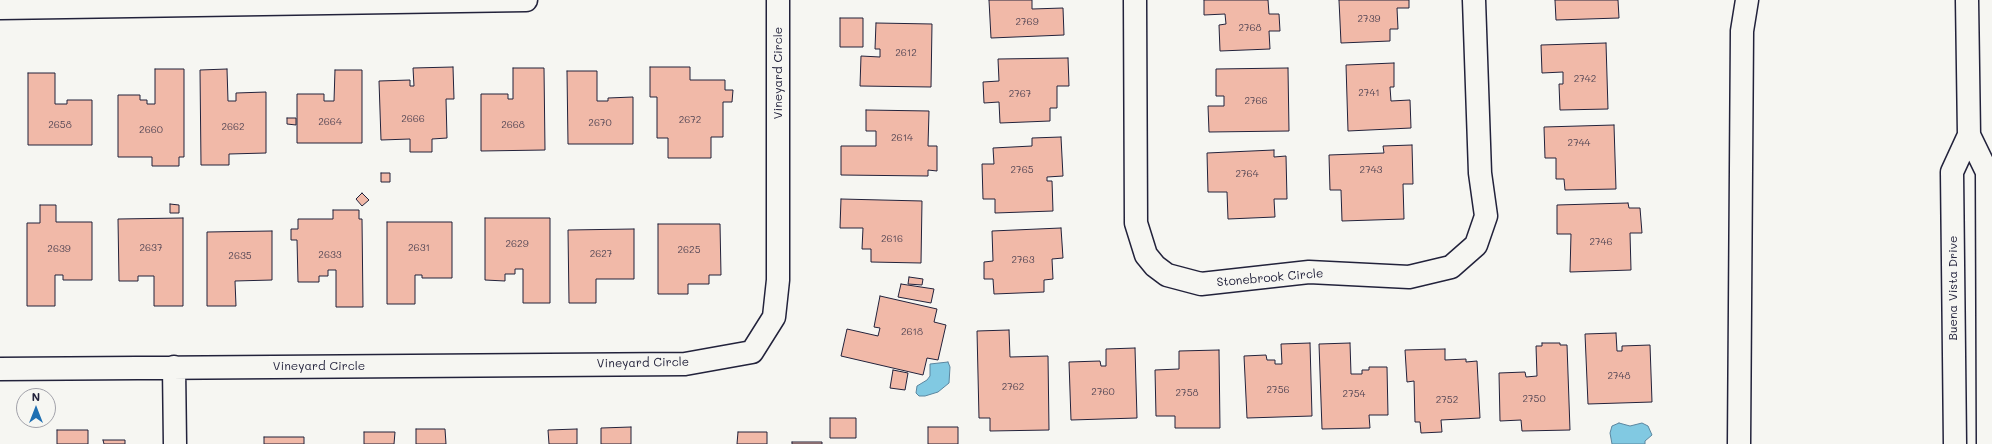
<!DOCTYPE html>
<html>
<head>
<meta charset="utf-8">
<style>
  body { margin:0 }
  #map { position:relative; width:1992px; height:444px; overflow:hidden; background:#f6f6f2; font-family:Mali,sans-serif }
  canvas { display:block }
  .north { position:absolute; left:16px; top:388px; width:40px; height:40px; box-sizing:border-box; background:#f6f6f2; border:1px solid #a1a1a9; border-radius:50%; rotate:0deg; font-size:11px; font-weight:700; line-height:16px; text-align:center; color:#22223b }
  .north::after { content:''; display:block; margin:auto; width:14px; height:18px; background:#1f6fb2; clip-path:polygon(50% 0,100% 100%,50% 72%,0 100%) }
</style>
</head>
<body>
<div id="map">
<canvas width="1992" height="444"></canvas>
<div class="north">N</div>
</div>
<script>
const ctx = document.querySelector('canvas').getContext('2d');
ctx.lineJoin = 'round';
function fillPath(path, color) {
  ctx.fillStyle = color;
  ctx.fill(path, 'evenodd');
}
function poly(rows) {
  const path = new Path2D();
  for (const r of rows) {
    path.moveTo(r[0], r[1]);
    for (let i = 2; i < r.length; i += 2) path.lineTo(r[i], r[i + 1]);
  }
  return path;
}
function strokePath(path, color, width, dash) {
  ctx.strokeStyle = color;
  ctx.lineWidth = width;
  ctx.lineCap = dash ? 'butt' : 'round';
  ctx.setLineDash(dash || []);
  ctx.stroke(path);
}
function drawText(font, color, halo, rows, align = 'center') {
  ctx.font = font + ' Mali,sans-serif';
  ctx.lineWidth = 4;
  ctx.setLineDash([]);
  ctx.textBaseline = 'middle';
  ctx.strokeStyle = halo;
  ctx.fillStyle = color;
  for (const [text, x, y, turn = 0] of rows) {
    ctx.save();
    ctx.translate(x, y);
    ctx.rotate((+turn || 0) * Math.PI / 180);
    ctx.textAlign = isNaN(turn) ? turn : align;
    if (halo) ctx.strokeText(text, 0, 0);
    ctx.fillText(text, 0, 0);
    ctx.restore();
  }
}
const water = poly([
  [948,362,950,367,949,383,938,392,925,396,919,396,916,393,917,386,927,380,930,376,930,364,948,362],
  [1619,423,1630,426,1642,423,1648,426,1652,435,1645,441,1645,444,1612,444,1610,433,1612,426,1619,423]
]);
const building = poly([
  [989,0,1032,0,1032,9,1063,8,1064,35,991,38,989,0],
  [1204,0,1268,0,1269,14,1279,14,1280,31,1269,31,1270,49,1220,51,1219,25,1226,24,1225,14,1204,15,1204,0],
  [1339,0,1409,0,1409,8,1397,8,1398,29,1390,29,1390,41,1341,43,1339,0],
  [1555,0,1618,0,1619,18,1556,20,1555,0],
  [840,18,863,18,863,47,840,47,840,18],
  [876,23,932,24,931,87,860,86,861,56,880,57,880,49,875,49,876,23],
  [1606,43,1608,109,1560,110,1559,84,1563,84,1563,72,1542,73,1541,45,1606,43],
  [1068,58,1069,86,1057,86,1057,108,1050,108,1050,121,1000,123,999,102,984,103,983,82,999,81,998,59,1068,58],
  [1394,63,1394,87,1390,87,1391,101,1410,100,1411,128,1348,131,1346,65,1394,63],
  [453,67,454,99,446,99,447,138,432,139,432,152,410,152,410,139,381,140,379,81,410,80,410,86,414,86,413,68,453,67],
  [650,67,690,67,690,80,725,80,725,90,733,90,732,102,723,102,723,137,711,137,711,158,668,158,668,138,657,138,657,97,650,97,650,67],
  [513,68,544,68,545,150,481,151,481,94,508,94,508,99,513,99,513,68],
  [1288,68,1289,131,1209,132,1208,106,1224,106,1224,96,1216,96,1216,69,1288,68],
  [155,69,184,69,184,157,179,157,179,166,152,166,152,157,118,157,118,95,140,95,140,100,147,100,147,104,155,104,155,69],
  [227,69,228,101,236,101,236,93,266,92,266,153,229,154,229,165,201,165,200,70,227,69],
  [335,70,362,70,362,143,297,143,297,94,324,94,324,101,334,101,335,70],
  [567,71,597,71,597,101,608,101,608,98,633,97,633,144,568,144,567,71],
  [28,73,55,73,55,104,67,104,67,100,92,100,92,145,28,145,28,73],
  [866,110,929,111,928,146,937,146,937,171,928,170,928,176,841,175,841,146,876,146,876,131,866,131,866,110],
  [287,118,296,118,296,125,287,124,287,118],
  [1614,125,1616,189,1565,190,1564,179,1556,179,1556,158,1545,158,1544,127,1614,125],
  [1061,137,1063,176,1047,177,1047,181,1052,181,1053,211,995,213,995,199,983,199,982,164,994,164,993,148,1032,146,1032,138,1061,137],
  [1412,145,1413,184,1403,184,1404,219,1342,221,1341,190,1330,190,1329,155,1384,153,1383,146,1412,145],
  [1274,150,1274,157,1286,156,1287,199,1274,199,1275,217,1228,219,1227,192,1208,192,1207,153,1274,150],
  [381,173,390,173,390,182,381,182,381,173],
  [362,193,369,200,362,206,356,199,362,193],
  [841,199,922,201,921,263,871,262,871,249,862,249,863,228,840,228,841,199],
  [1628,203,1629,208,1640,208,1642,233,1630,233,1631,270,1570,272,1571,234,1557,234,1557,205,1628,203],
  [170,204,179,205,179,213,170,213,170,204],
  [40,205,56,205,56,222,92,222,92,280,63,280,63,275,55,275,55,306,27,306,27,223,40,223,40,205],
  [333,210,359,210,359,219,362,219,363,307,336,307,336,270,328,270,328,276,319,276,319,282,298,282,297,240,291,240,291,229,298,229,298,219,333,219,333,210],
  [183,218,183,306,154,306,154,276,138,276,138,281,119,281,118,219,183,218],
  [485,218,550,218,550,303,523,303,523,269,515,269,515,274,505,274,505,281,485,280,485,218],
  [387,222,452,222,452,278,422,278,422,275,415,275,415,304,387,304,387,222],
  [658,224,720,224,721,275,709,275,709,284,688,284,688,294,658,294,658,224],
  [1061,228,1063,258,1052,259,1053,279,1044,280,1044,292,994,294,993,279,984,279,984,262,993,261,992,231,1061,228],
  [634,229,634,279,596,279,596,303,569,303,568,230,634,229],
  [272,231,272,280,235,281,236,306,207,306,207,232,272,231],
  [909,277,923,279,922,285,908,284,909,277],
  [901,284,934,289,931,303,898,297,901,284],
  [880,296,937,309,934,322,946,325,938,360,927,358,923,375,841,356,847,329,878,336,880,328,874,327,880,296],
  [1009,330,1010,357,1048,356,1049,430,990,431,990,418,979,418,977,331,1009,330],
  [1616,333,1617,351,1622,351,1622,346,1650,345,1652,402,1588,404,1585,334,1616,333],
  [1310,343,1312,416,1247,418,1244,356,1266,355,1267,360,1275,360,1275,364,1282,364,1281,344,1310,343],
  [1350,343,1351,374,1362,374,1362,370,1369,370,1369,367,1387,367,1388,415,1369,415,1370,428,1322,429,1319,344,1350,343],
  [1542,343,1560,343,1560,345,1567,345,1570,430,1522,431,1521,420,1500,421,1499,373,1525,372,1526,377,1537,376,1536,346,1542,346,1542,343],
  [1135,348,1137,418,1071,420,1069,362,1100,361,1101,366,1106,366,1106,349,1135,348],
  [1445,349,1445,360,1466,359,1466,362,1477,361,1480,418,1441,420,1442,432,1421,433,1420,422,1415,422,1414,381,1407,382,1405,350,1445,349],
  [1219,350,1220,428,1175,428,1175,416,1156,416,1155,370,1179,369,1179,351,1219,350],
  [893,370,908,373,905,390,890,388,893,370],
  [830,418,856,418,856,438,830,438,830,418],
  [631,427,631,444,601,444,601,428,631,427],
  [928,427,958,427,958,444,928,444,928,427],
  [416,429,445,429,446,444,416,444,416,429],
  [577,429,577,444,549,444,548,430,577,429],
  [57,430,88,430,88,444,57,444,57,430],
  [364,432,395,432,394,444,364,444,364,432],
  [738,432,767,432,767,444,737,444,738,432],
  [264,437,304,437,304,444,264,444,264,437],
  [103,440,125,440,125,444,104,444,103,440],
  [792,442,822,442,822,444,792,444,792,442]
]);
const minor = poly([
  [1135,0,1136,223,1146,255,1155,266,1167,275,1201,284,1309,272,1409,277,1451,267,1476,245,1486,216,1480,173,1474,0],
  [0,8,526,0],
  [1969,135,1987,172,1988,444],
  [174,367,175,444],
  [0,369,685,364,752,352,774,317,778,280,778,0],
  [1739,444,1742,31,1747,0],
  [1955,444,1952,172,1969,135,1967,0]
]);
const numberNames = [
  ["2739",1369,19],
  ["2769",1027,22],
  ["2768",1250,28],
  ["2612",906,53],
  ["2742",1585,79],
  ["2741",1369,93],
  ["2767",1020,94],
  ["2766",1256,101],
  ["2666",413,119],
  ["2672",690,120],
  ["2664",330,122],
  ["2670",600,123],
  ["2658",60,125],
  ["2668",513,125],
  ["2662",233,127],
  ["2660",151,130],
  ["2614",902,138],
  ["2744",1579,143],
  ["2765",1022,170],
  ["2743",1371,170],
  ["2764",1247,174],
  ["2616",892,239],
  ["2746",1601,242],
  ["2629",517,244],
  ["2637",151,248],
  ["2631",419,248],
  ["2639",59,249],
  ["2625",689,250],
  ["2627",601,254],
  ["2633",330,255],
  ["2635",240,256],
  ["2763",1023,260],
  ["2618",912,332],
  ["2748",1619,376],
  ["2762",1013,387],
  ["2756",1278,390],
  ["2760",1103,392],
  ["2758",1187,393],
  ["2754",1354,394],
  ["2750",1534,399],
  ["2752",1447,400]
];
const streetNames = [
  ["Vineyard Circle",778,73,-90],
  ["Stonebrook Circle",1270,278,-5],
  ["Buena Vista Drive",1953,288,-90],
  ["Vineyard Circle",643,363,-1],
  ["Vineyard Circle",319,366]
];
fillPath(water, '#81c9e2');
strokePath(water, '#5b869f', 1);
fillPath(building, '#f1b9a8');
strokePath(building, '#22223b', 1);
strokePath(minor, '#22223b', 25);
strokePath(minor, '#f6f6f2', 22);
drawText('10px', '#564856', null, numberNames);
drawText('12px', '#22223b', '#f6f6f2', streetNames);
</script>
</body>
</html>
